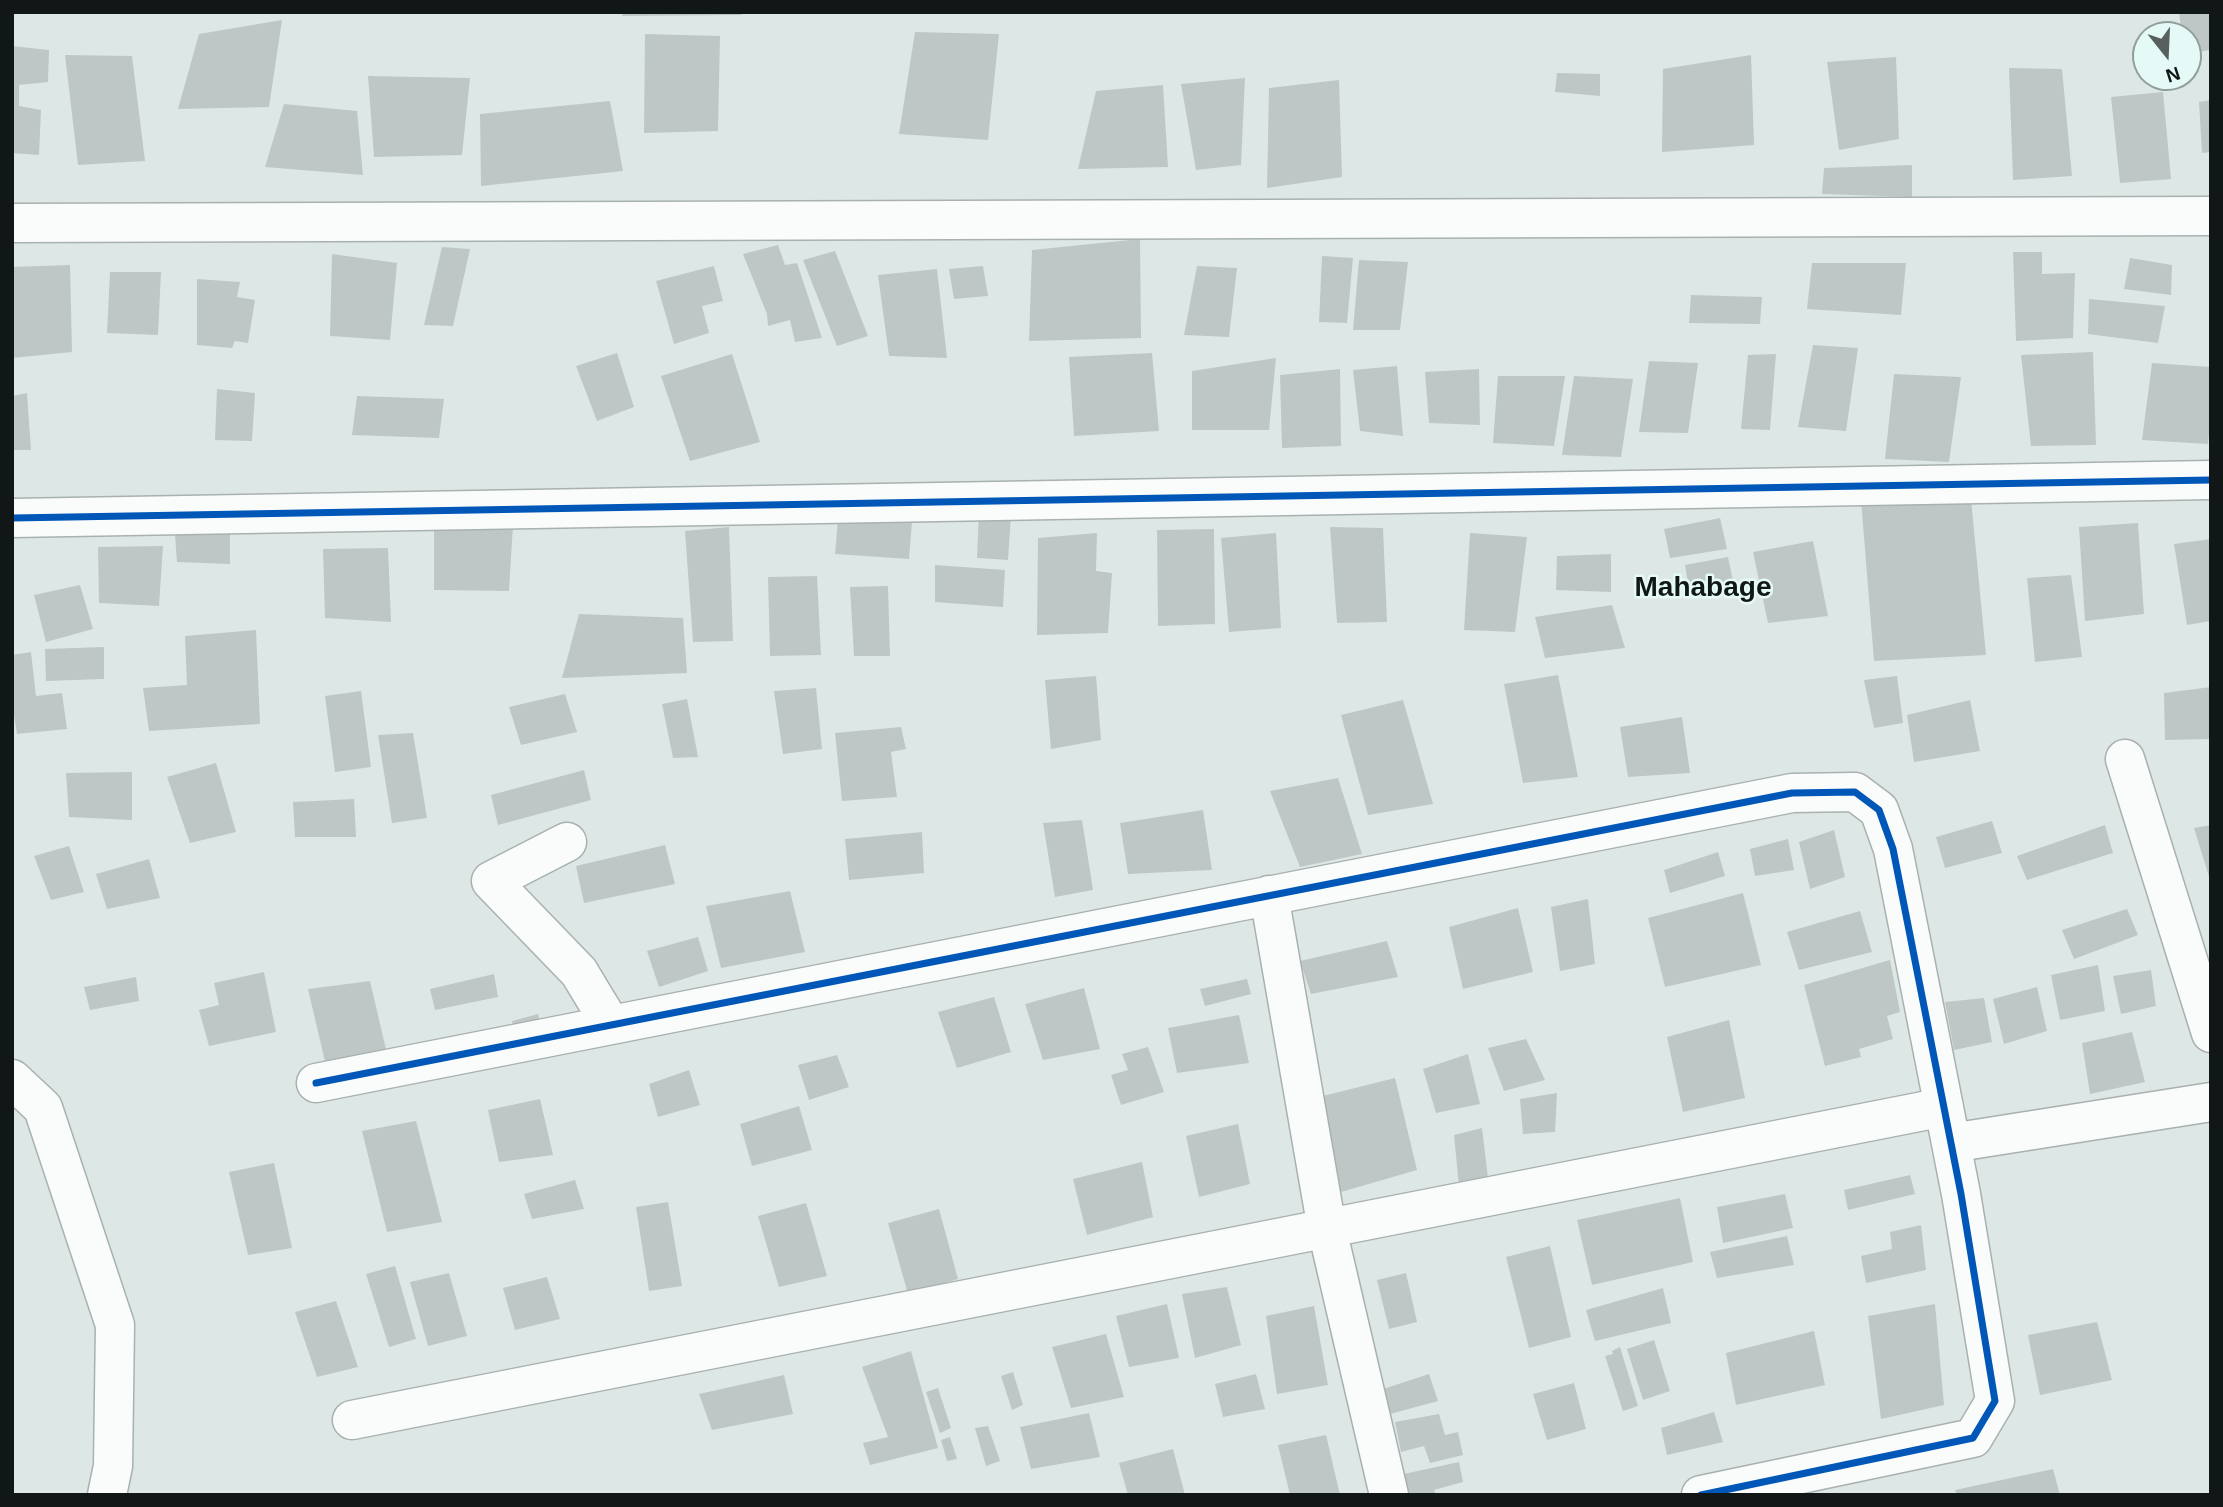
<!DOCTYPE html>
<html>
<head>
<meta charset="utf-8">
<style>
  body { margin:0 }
  #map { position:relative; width:2223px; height:1507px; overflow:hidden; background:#dde8e6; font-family:Helvetica,sans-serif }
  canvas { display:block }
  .frame { position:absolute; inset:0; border:14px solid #101716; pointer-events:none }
  .north { position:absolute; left:2132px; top:21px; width:70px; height:70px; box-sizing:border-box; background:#e5faf7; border:2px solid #909f9d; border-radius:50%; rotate:162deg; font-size:19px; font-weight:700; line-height:28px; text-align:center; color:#101716 }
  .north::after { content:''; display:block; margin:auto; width:24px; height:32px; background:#58605f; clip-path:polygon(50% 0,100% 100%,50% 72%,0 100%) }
</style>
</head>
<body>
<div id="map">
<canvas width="2223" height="1507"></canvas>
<div class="frame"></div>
<div class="north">N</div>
</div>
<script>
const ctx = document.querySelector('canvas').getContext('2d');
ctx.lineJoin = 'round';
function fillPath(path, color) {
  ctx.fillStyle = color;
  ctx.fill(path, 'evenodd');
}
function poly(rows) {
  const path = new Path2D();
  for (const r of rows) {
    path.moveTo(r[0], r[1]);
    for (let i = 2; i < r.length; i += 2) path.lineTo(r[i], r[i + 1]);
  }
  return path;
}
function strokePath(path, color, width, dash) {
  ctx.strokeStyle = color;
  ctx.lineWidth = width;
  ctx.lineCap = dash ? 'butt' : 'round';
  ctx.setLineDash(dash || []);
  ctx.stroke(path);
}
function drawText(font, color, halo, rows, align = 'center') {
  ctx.font = font + ' Helvetica,sans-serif';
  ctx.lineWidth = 5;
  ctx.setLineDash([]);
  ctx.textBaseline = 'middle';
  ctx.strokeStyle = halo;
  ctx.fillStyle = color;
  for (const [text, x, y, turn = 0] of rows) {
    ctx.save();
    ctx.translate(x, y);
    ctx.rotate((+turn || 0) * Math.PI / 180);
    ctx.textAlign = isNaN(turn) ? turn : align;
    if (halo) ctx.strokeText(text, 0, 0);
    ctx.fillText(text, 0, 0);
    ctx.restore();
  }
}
const building = poly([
  [623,12,742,12,742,15,622,16],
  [2179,12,2211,12,2211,50,2188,53,2188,35,2182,35],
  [282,20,269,107,178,109,199,34],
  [915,32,999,34,988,140,899,134],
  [645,34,720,36,718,131,644,133],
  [12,46,49,50,48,82,19,85,19,106,41,110,39,155,12,153],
  [65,55,132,56,145,161,78,165],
  [1751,55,1754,145,1662,152,1663,69],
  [1896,57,1899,139,1839,150,1827,62],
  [2009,68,2062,69,2072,176,2013,180],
  [1557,73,1600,74,1600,96,1555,92],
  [368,76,470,78,462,155,374,157],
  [1245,78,1241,165,1196,170,1181,84],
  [1339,80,1342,177,1267,188,1269,88],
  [1163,85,1168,167,1078,169,1096,91],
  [2163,92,2171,179,2120,183,2111,97],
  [2211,100,2211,152,2202,153,2199,102],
  [610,101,623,171,481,186,480,114],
  [284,104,357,111,363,175,265,167],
  [1912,165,1912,197,1822,194,1824,168],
  [1140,239,1141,338,1029,341,1032,250],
  [778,245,785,265,797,263,822,338,795,342,790,320,768,326,767,314,743,254],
  [442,247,470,249,453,326,424,325],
  [835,251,868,336,837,346,803,260],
  [2013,252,2042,252,2042,274,2075,273,2073,338,2016,341],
  [332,254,397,263,390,340,330,336],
  [1322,256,1353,258,1347,323,1319,322],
  [2130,258,2172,265,2171,295,2124,289],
  [1359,260,1408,262,1400,330,1353,330],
  [1812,263,1906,263,1901,315,1807,309],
  [70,265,72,352,12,358,12,267],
  [714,266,723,301,702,306,709,333,674,344,656,281],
  [983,266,988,296,954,299,949,269],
  [1197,266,1237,268,1229,337,1184,335],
  [937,269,947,358,889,356,878,275],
  [110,272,161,272,158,335,107,333],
  [197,279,240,282,237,297,255,300,248,343,235,341,232,348,197,345],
  [1691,295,1762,297,1760,324,1689,323],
  [2089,299,2165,306,2158,343,2088,334],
  [1813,345,1858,348,1846,431,1798,427],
  [2093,352,2096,445,2031,446,2021,355],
  [617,353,634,407,597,421,576,366],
  [1152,353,1159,431,1074,436,1069,357],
  [732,354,760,442,690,461,661,376],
  [1776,354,1770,430,1741,429,1748,355],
  [1276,358,1269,430,1192,430,1192,371],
  [1649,361,1698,363,1688,433,1639,432],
  [2152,363,2211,367,2211,413,2208,444,2142,440],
  [1397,366,1403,436,1360,431,1353,370],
  [1340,369,1341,446,1282,448,1280,375],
  [1479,369,1480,425,1429,423,1425,372],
  [1894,374,1961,377,1949,462,1885,459],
  [1498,376,1565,376,1554,446,1493,443],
  [1574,376,1633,379,1621,457,1562,455],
  [217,389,255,393,252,441,215,440],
  [27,393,31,450,12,450,12,396],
  [357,396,444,399,439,438,352,435],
  [1971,499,1986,655,1874,661,1861,500],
  [839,509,913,509,909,559,835,554],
  [979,512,1011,514,1008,560,977,558],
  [1720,518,1727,549,1670,558,1664,529],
  [230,519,230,564,177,562,174,521],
  [2138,523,2144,614,2085,621,2079,527],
  [434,524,513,525,509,591,434,590],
  [729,527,733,641,693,642,685,531],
  [1330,527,1383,528,1387,622,1337,623],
  [1214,529,1215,624,1158,626,1157,530],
  [1097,533,1096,571,1112,573,1108,633,1037,635,1038,538],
  [1276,533,1281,628,1229,632,1221,538],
  [1470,533,1527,537,1515,632,1464,630],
  [2211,539,2211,621,2187,625,2174,544],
  [1813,541,1828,616,1768,623,1753,552],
  [163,546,159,606,99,603,98,547],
  [388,548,391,622,325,618,323,549],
  [1611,554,1611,592,1556,590,1557,556],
  [1728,557,1733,581,1689,588,1685,565],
  [935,565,1005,570,1003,607,935,602],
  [2071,575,2082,657,2035,662,2027,578],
  [817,576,821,655,770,656,768,577],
  [80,585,93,629,46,642,34,595],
  [888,586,890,656,854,656,850,587],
  [1612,605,1625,648,1545,658,1535,617],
  [579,614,683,618,687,673,562,678],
  [256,630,260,724,149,731,143,688,187,685,185,636],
  [104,647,104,679,46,681,45,649],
  [31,652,36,696,62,693,67,729,17,734,12,702,12,655],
  [1558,675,1578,777,1523,783,1504,684],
  [1096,676,1101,740,1051,749,1045,680],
  [1897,676,1903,723,1874,728,1864,680],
  [2211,687,2211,739,2165,740,2164,693],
  [816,688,822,749,783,754,774,691],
  [361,691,371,767,335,772,325,696],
  [565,694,577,732,521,745,509,707],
  [687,699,698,757,673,758,662,704],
  [1403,700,1433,804,1368,815,1341,715],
  [1970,700,1980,751,1914,762,1907,715],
  [1682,717,1690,773,1628,777,1620,727],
  [901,727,906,749,891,752,897,797,842,801,835,733],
  [413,733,427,818,392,823,378,735],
  [216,763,236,832,190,843,167,777],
  [584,770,591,800,498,825,491,795],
  [132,772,132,820,69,817,66,773],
  [1338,778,1362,854,1300,867,1270,791],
  [354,799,356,837,295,837,293,802],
  [1203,810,1212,870,1128,874,1120,823],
  [1082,820,1093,890,1055,897,1043,823],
  [1992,821,2002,853,1945,868,1936,837],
  [2105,825,2113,853,2027,880,2017,856],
  [2211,825,2211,880,2210,880,2194,828],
  [1834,830,1845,877,1810,889,1799,842],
  [922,832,924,873,849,880,845,839],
  [1788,839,1794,870,1755,876,1750,849],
  [665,845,675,884,584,903,576,866],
  [69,846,84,892,51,900,34,856],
  [1718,852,1725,876,1670,893,1664,870],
  [149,859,160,898,107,909,96,874],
  [790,891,805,952,721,968,706,906],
  [1743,893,1761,965,1665,987,1648,918],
  [1588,899,1595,964,1560,971,1551,907],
  [1518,908,1533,972,1463,989,1449,927],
  [2127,909,2138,935,2074,959,2062,930],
  [1860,911,1872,952,1799,970,1787,932],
  [698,937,708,971,659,987,647,951],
  [1387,941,1398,977,1311,994,1300,961],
  [1890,960,1900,1012,1887,1016,1893,1039,1859,1049,1861,1057,1825,1066,1804,985],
  [2098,965,2105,1011,2060,1020,2051,975],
  [2151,970,2156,1006,2121,1014,2113,976],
  [264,972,276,1032,209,1046,199,1010,219,1005,214,983],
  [494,974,498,997,435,1010,430,989],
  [136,977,139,1001,90,1010,84,987],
  [1247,979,1251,994,1205,1006,1200,989],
  [370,981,388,1058,327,1070,308,989],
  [2037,987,2047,1031,2004,1044,1993,999],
  [1084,988,1100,1049,1043,1060,1025,1004],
  [994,997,1011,1052,957,1068,938,1012],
  [1984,998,1992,1042,1954,1050,1945,1002],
  [538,1014,542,1032,517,1039,512,1021],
  [1239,1015,1249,1063,1177,1073,1168,1028],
  [1729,1020,1745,1098,1683,1112,1667,1037],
  [2132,1032,2145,1082,2090,1094,2082,1043],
  [1526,1039,1545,1080,1504,1091,1488,1048],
  [1148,1047,1164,1092,1121,1105,1111,1075,1128,1070,1122,1054],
  [1468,1054,1480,1104,1436,1113,1423,1069],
  [837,1055,849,1087,809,1100,798,1065],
  [689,1070,700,1105,658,1117,649,1084],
  [1395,1078,1417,1170,1341,1192,1319,1097],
  [1557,1093,1555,1132,1523,1134,1520,1099],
  [540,1099,553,1155,499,1162,488,1110],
  [799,1106,812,1150,752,1166,740,1124],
  [416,1121,442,1222,387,1232,362,1131],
  [1238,1124,1250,1184,1199,1197,1186,1136],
  [1482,1128,1488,1178,1459,1186,1454,1135],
  [1142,1162,1153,1217,1087,1235,1073,1179],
  [274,1163,292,1248,248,1255,229,1172],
  [1910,1175,1915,1194,1848,1210,1844,1190],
  [575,1180,584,1209,532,1219,524,1194],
  [1785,1194,1793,1228,1723,1243,1717,1207],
  [1680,1198,1693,1262,1592,1285,1577,1220],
  [668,1202,682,1286,649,1291,636,1207],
  [806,1203,827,1276,779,1287,758,1216],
  [939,1209,958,1279,908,1294,888,1223],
  [1921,1225,1926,1270,1866,1283,1861,1256,1892,1249,1890,1232],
  [1787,1236,1794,1265,1717,1278,1710,1252],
  [1550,1246,1571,1337,1529,1348,1506,1257],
  [395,1266,416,1339,389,1347,366,1274],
  [449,1273,467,1336,428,1346,410,1282],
  [1406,1273,1417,1322,1389,1329,1377,1280],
  [547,1277,560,1319,515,1330,503,1288],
  [1227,1287,1241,1345,1195,1358,1182,1294],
  [1663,1288,1671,1323,1595,1341,1586,1310],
  [336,1301,358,1367,317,1377,295,1312],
  [1167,1304,1179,1358,1129,1367,1116,1316],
  [1935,1304,1944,1405,1881,1419,1868,1316],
  [1314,1306,1328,1385,1277,1394,1266,1316],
  [2097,1322,2112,1380,2040,1395,2028,1335],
  [1814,1331,1825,1385,1736,1405,1726,1353],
  [1106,1334,1124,1397,1071,1408,1052,1347],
  [1654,1340,1670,1391,1643,1400,1627,1349],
  [1620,1347,1638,1406,1623,1411,1605,1356,1613,1354,1612,1351],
  [911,1351,938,1448,870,1465,863,1443,888,1437,862,1367],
  [1013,1372,1023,1405,1012,1410,1001,1376],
  [1256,1374,1265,1409,1223,1417,1215,1384],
  [1429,1374,1438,1401,1390,1414,1383,1389],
  [784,1375,793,1414,712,1430,699,1394],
  [1574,1383,1586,1429,1547,1440,1533,1394],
  [938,1388,951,1428,940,1433,926,1392],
  [1714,1412,1723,1442,1667,1455,1661,1428],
  [1089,1413,1100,1457,1031,1469,1020,1427],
  [1439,1414,1445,1435,1458,1432,1463,1455,1430,1463,1424,1446,1401,1452,1395,1422],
  [988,1426,1000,1461,986,1466,975,1428],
  [1326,1435,1340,1495,1290,1495,1278,1445],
  [950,1437,957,1459,947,1461,941,1440],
  [1173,1449,1185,1495,1128,1495,1119,1463],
  [1459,1462,1463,1482,1434,1490,1436,1495,1396,1495,1390,1477],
  [2053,1469,2060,1495,1957,1495,1955,1490]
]);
const minor = poly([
  [12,223,2211,216],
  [12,518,2211,480],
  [2125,759,2211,1033],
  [567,842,491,881,579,972,611,1025],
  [1269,895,1327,1229,1389,1495],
  [12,1079,43,1108,115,1325,113,1466,107,1495],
  [316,1083,1792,793,1855,792,1879,810,1893,849,1961,1194,1995,1401,1973,1438,1701,1495],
  [1951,1143,2211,1102],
  [352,1420,1944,1107]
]);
const cycleway = poly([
  [12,518,2211,480],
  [316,1083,1792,793,1855,792,1879,810,1893,849,1961,1194,1995,1401,1973,1438,1701,1495]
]);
const districtNames = [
  ["Mahabage",1703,588]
];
fillPath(building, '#bfc7c6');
strokePath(minor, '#a8b1b0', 41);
strokePath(minor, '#fafcfb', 38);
strokePath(cycleway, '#0057b8', 7);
drawText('bold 28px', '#101716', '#e5faf7', districtNames);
</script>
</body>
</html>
